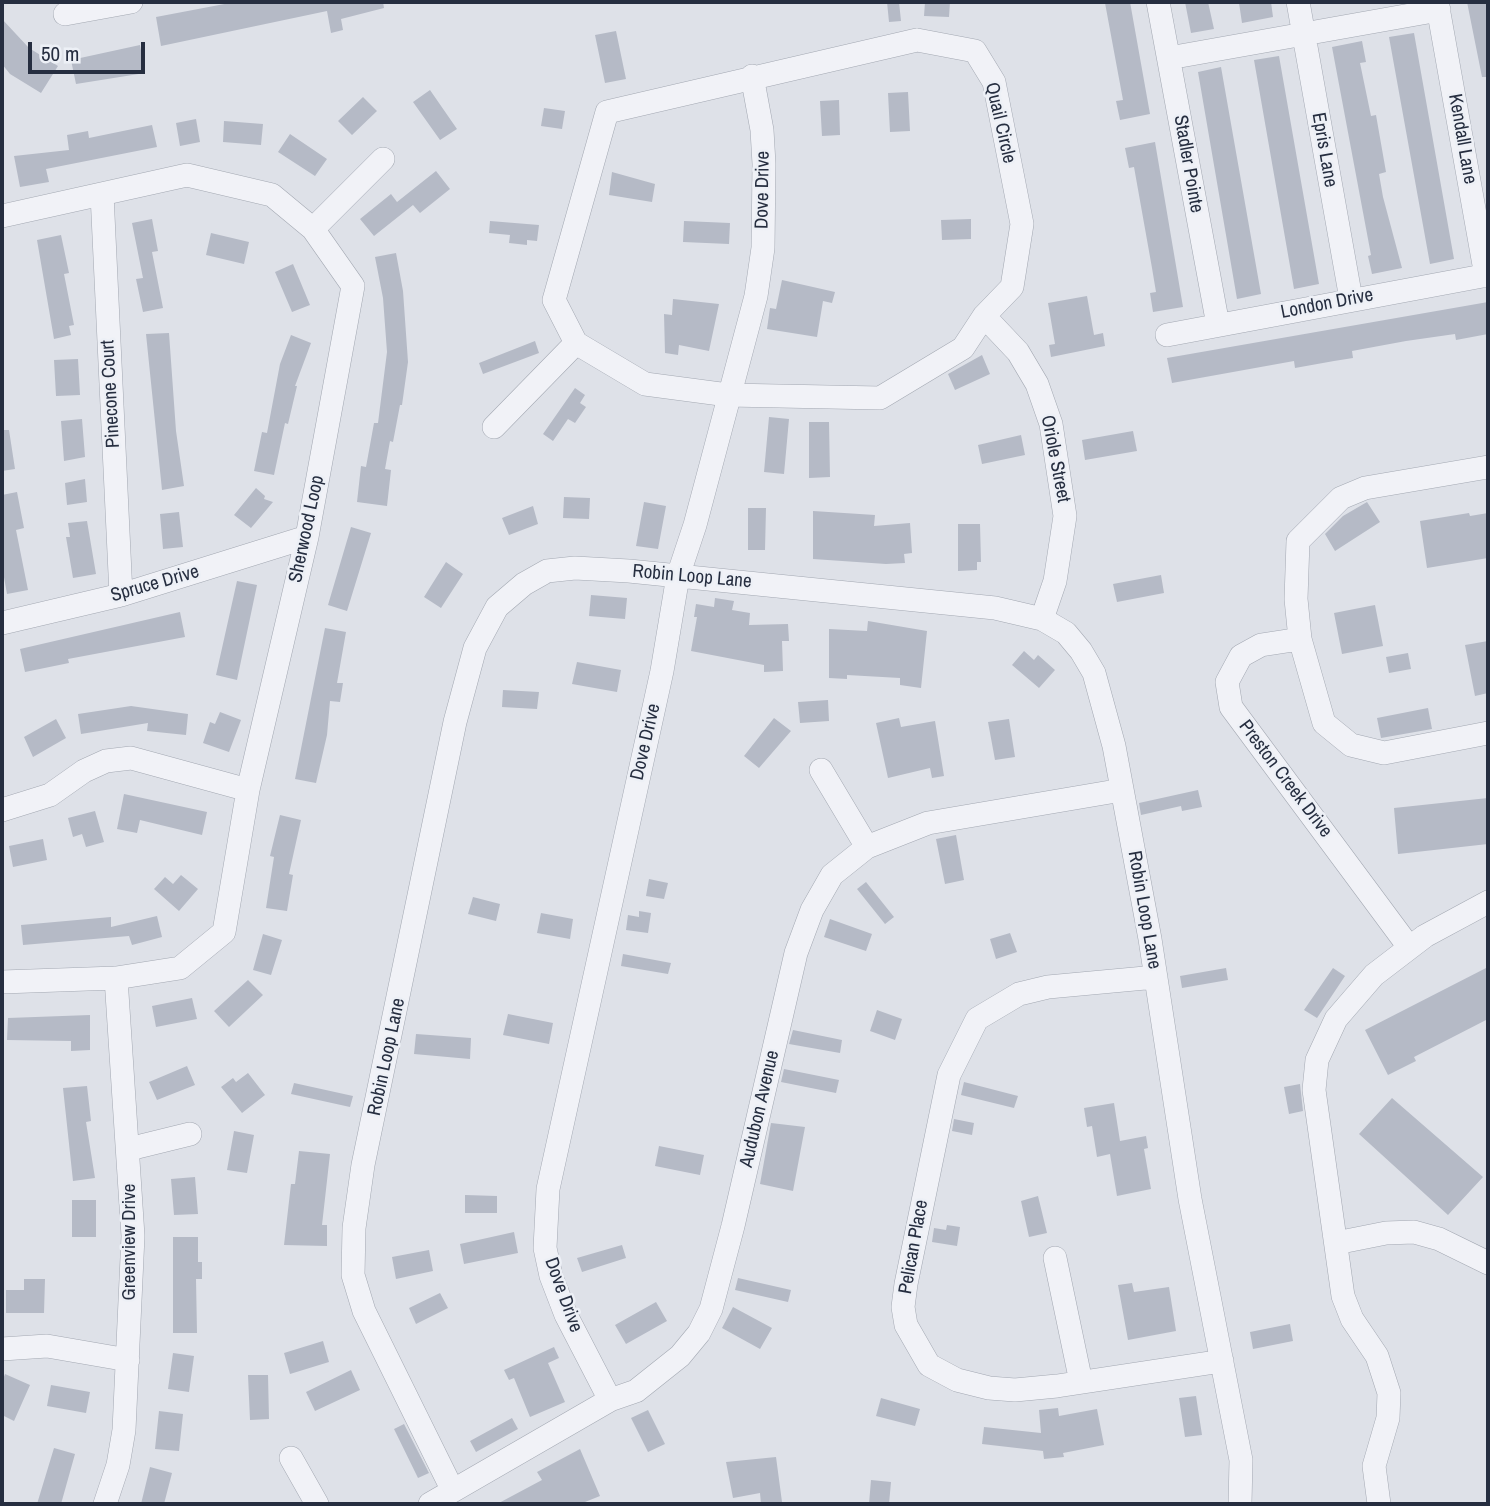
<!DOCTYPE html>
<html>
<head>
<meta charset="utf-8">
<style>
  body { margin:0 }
  #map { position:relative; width:1490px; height:1506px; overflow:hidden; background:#dee1e8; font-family:"Archivo Narrow",sans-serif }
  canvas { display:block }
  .frame { position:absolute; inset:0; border:4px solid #262e40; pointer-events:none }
  .scale { position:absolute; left:28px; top:42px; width:117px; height:32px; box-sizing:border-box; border:4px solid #262e40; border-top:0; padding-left:9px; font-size:21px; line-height:24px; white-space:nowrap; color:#262e40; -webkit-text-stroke:5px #edf0f6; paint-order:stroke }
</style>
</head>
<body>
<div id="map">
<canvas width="1490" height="1506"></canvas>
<div class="frame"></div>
<div class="scale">50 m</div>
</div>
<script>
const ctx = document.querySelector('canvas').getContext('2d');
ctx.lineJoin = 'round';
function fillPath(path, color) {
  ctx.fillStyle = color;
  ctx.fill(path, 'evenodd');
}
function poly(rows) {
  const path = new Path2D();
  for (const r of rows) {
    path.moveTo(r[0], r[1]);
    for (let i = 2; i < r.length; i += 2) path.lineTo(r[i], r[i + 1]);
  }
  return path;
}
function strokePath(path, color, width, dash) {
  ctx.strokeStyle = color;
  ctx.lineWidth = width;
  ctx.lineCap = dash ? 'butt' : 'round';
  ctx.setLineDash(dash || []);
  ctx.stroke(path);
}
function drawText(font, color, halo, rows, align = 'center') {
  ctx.font = font + ' "Archivo Narrow",sans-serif';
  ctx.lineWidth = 5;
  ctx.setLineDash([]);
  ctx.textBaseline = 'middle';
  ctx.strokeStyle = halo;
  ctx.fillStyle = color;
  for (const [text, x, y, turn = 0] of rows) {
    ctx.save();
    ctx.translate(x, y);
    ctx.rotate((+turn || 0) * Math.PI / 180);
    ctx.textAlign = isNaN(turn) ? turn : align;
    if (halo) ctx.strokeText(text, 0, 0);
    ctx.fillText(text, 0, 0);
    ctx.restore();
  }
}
const building = poly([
  [235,2,383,2,384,8,341,19,343,30,331,33,327,11,161,46,156,17],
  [887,2,899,2,901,21,889,22],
  [925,2,950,2,949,17,924,16],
  [1130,2,1150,114,1120,120,1116,101,1123,100,1105,3],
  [1185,2,1208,2,1214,29,1191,33],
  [1271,2,1273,17,1242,23,1239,3],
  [1467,2,1488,2,1488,77,1482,77],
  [2,19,29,48,58,66,41,93,10,74,2,64],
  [616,31,626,79,605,83,595,35],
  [1414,33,1454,259,1430,264,1389,37],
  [1362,41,1366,62,1360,63,1371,116,1376,115,1386,172,1379,174,1383,197,1402,268,1372,274,1368,256,1371,255,1332,47],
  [140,45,145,73,76,84,71,60],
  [1279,56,1319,284,1294,289,1254,60],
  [1221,67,1261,294,1237,299,1198,72],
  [430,90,457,129,440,140,413,102],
  [908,92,910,131,890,132,888,93],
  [363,97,377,111,352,135,338,121],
  [839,100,840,135,822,136,820,101],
  [544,108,565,111,562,129,541,126],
  [196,119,200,142,180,146,176,123],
  [224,121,263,124,261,145,223,142],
  [152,125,157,147,46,169,49,182,20,187,14,156,69,150,67,135,88,131,89,138],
  [290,134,327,159,315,176,278,152],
  [1155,142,1183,307,1153,312,1150,293,1156,292,1152,268,1134,167,1129,168,1125,148],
  [436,171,450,189,420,213,413,205,374,236,360,219,391,194,397,202],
  [612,172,655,184,652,202,609,195],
  [152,219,158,251,152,252,163,308,143,312,136,279,143,278,132,223],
  [971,219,971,239,942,240,941,220],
  [490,221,539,225,537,241,527,240,527,245,509,243,510,235,489,233],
  [684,221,730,223,729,244,683,242],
  [211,233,249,242,244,264,206,255],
  [61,235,69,273,64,274,74,325,69,326,71,335,54,339,37,240],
  [396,253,403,291,408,362,402,405,400,405,393,442,390,441,385,469,391,470,387,506,357,502,361,466,366,467,374,423,378,423,387,352,383,298,375,257],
  [293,264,310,305,292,312,275,272],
  [782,280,835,292,832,303,823,301,817,337,767,329,770,308,776,309],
  [1087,296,1094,335,1103,333,1105,346,1051,357,1049,345,1055,344,1048,303],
  [673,299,719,304,709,351,679,345,678,355,665,353,664,314,672,315],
  [1488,302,1488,334,1456,340,1455,334,1406,341,1352,351,1353,358,1334,361,1295,368,1294,361,1172,383,1167,358],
  [169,333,176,431,184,486,162,490,146,334],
  [291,335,311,343,295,386,297,386,288,424,285,423,274,475,254,471,262,432,267,433,280,364],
  [535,341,539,353,483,374,479,363],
  [982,355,990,374,955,390,948,374],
  [78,359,80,395,56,396,54,360],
  [575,388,585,395,580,403,586,407,575,423,568,419,553,441,543,434],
  [769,417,789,419,784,474,764,472],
  [82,419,85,457,64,461,61,421],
  [809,422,829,422,830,477,809,478],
  [2,430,9,430,15,469,2,471],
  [1133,431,1137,451,1085,460,1082,440],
  [1021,435,1025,455,982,464,978,445],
  [85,479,87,502,67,505,65,483],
  [256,488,265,496,264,499,273,502,251,528,234,515],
  [17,492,24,528,16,530,28,590,7,594,2,566,2,495],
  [564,497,590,498,589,519,563,518],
  [644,502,666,506,658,549,636,546],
  [1367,502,1380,522,1335,551,1325,534,1343,516],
  [533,506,538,524,509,535,502,518],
  [748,508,766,508,765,550,748,550],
  [813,511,875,515,874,526,910,523,912,553,904,554,905,563,886,564,813,559],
  [179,512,183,547,163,549,160,514],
  [1469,513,1470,516,1488,513,1488,558,1427,568,1420,521],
  [87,521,96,574,73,578,66,537,70,537,68,523],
  [958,524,980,524,981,562,977,562,977,570,958,571],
  [351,527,371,533,347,611,328,605],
  [446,562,463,574,441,608,424,597],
  [1161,575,1164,593,1117,602,1113,584],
  [237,581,257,585,237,680,216,675],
  [591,595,627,598,625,619,589,616],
  [715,598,734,601,732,610,750,613,749,625,788,624,789,641,782,641,783,671,764,672,764,665,691,651,697,617,694,617,696,604,714,607],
  [1375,605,1383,646,1342,654,1334,613],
  [180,612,185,637,68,659,69,663,25,672,20,649],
  [868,621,927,631,921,688,900,685,900,678,847,675,847,679,829,678,829,629,867,631],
  [325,628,346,632,337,683,343,683,340,702,330,701,327,735,316,783,295,779],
  [1488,641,1488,693,1475,696,1465,645],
  [1024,651,1034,660,1038,655,1055,670,1039,688,1012,665],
  [1408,653,1411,669,1389,673,1386,657],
  [577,662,621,670,617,692,572,684],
  [503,690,539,692,537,709,502,707],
  [828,700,829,721,800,723,798,702],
  [131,706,188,714,186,735,147,731,148,723,81,734,78,714],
  [1428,708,1432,729,1381,738,1377,718],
  [220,712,241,720,229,752,203,743,210,722,215,724],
  [774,718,791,731,759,768,744,756],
  [899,718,901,727,935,721,944,776,932,778,930,768,888,778,876,723],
  [56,719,66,738,33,757,24,737],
  [1009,719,1015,757,995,760,988,722],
  [1198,790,1202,807,1182,811,1181,806,1141,815,1139,803],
  [124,794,207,812,202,835,140,820,137,833,117,829],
  [1488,798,1488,844,1398,854,1394,808],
  [95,811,104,842,86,847,82,834,73,837,68,818],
  [280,815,301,820,289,874,293,875,287,911,266,908,274,857,270,856],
  [956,835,964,880,945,884,936,839],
  [43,839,47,860,13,867,9,846],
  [181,875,198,889,179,911,154,889,165,877,173,884],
  [649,879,668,883,664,899,646,896],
  [866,882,894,917,885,924,857,889],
  [473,897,500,904,496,921,468,914],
  [639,911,651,913,648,933,626,930,628,915,639,917],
  [541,913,573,919,570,939,537,933],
  [157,916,162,937,132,945,129,936,23,945,21,925,111,917,111,927],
  [830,919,872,934,866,951,824,937],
  [1010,933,1017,952,996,959,990,939],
  [263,934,282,940,271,975,253,970],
  [623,954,671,963,668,974,621,966],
  [1488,967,1488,1019,1414,1057,1416,1061,1388,1075,1365,1030],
  [1226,968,1228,980,1182,988,1180,976],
  [1333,968,1345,976,1317,1018,1304,1010],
  [248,980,263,995,229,1027,214,1011],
  [192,998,197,1019,156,1027,152,1006],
  [877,1010,902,1019,895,1040,870,1031],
  [508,1014,553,1023,549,1044,503,1035],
  [90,1015,90,1050,71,1051,71,1041,7,1040,8,1018],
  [793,1030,842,1040,840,1053,789,1044],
  [416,1034,471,1038,470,1059,414,1054],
  [187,1066,195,1085,157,1100,149,1082],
  [784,1069,839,1080,836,1093,781,1082],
  [248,1073,265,1095,242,1113,221,1087,233,1078,236,1082],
  [964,1082,1018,1096,1014,1108,961,1095],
  [294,1083,353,1096,350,1107,291,1094],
  [1300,1084,1303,1111,1289,1114,1284,1087],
  [87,1086,91,1121,86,1122,95,1178,73,1181,63,1088],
  [1392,1098,1483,1177,1448,1215,1359,1134],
  [1114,1103,1120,1141,1146,1136,1148,1148,1144,1149,1151,1189,1117,1196,1110,1154,1097,1157,1092,1126,1087,1127,1084,1108],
  [954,1119,974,1123,972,1135,952,1131],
  [771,1123,805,1127,793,1191,760,1184],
  [234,1131,254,1135,247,1173,227,1170],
  [659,1146,704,1155,700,1175,655,1166],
  [299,1151,330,1154,322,1225,327,1225,327,1246,284,1245,291,1184,295,1184],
  [195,1177,198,1214,174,1215,171,1179],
  [465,1195,497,1196,497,1213,465,1213],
  [1038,1196,1047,1233,1029,1237,1021,1201],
  [72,1200,96,1200,96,1237,72,1237],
  [947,1225,960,1227,957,1246,932,1242,934,1228,946,1230],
  [514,1232,518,1253,464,1264,460,1244],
  [173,1237,198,1237,198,1262,202,1262,202,1279,196,1279,197,1333,173,1333],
  [622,1245,626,1258,582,1272,577,1258],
  [429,1250,433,1271,396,1279,392,1257],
  [738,1278,791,1290,788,1302,735,1290],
  [24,1279,45,1279,44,1313,6,1313,6,1290,24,1290],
  [1132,1283,1134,1292,1169,1287,1176,1331,1128,1340,1118,1285],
  [440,1293,448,1308,416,1324,409,1308],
  [656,1302,667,1321,626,1344,615,1325],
  [733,1307,772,1328,760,1349,722,1328],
  [1290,1324,1293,1341,1253,1349,1250,1332],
  [323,1341,329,1362,290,1374,284,1353],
  [554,1347,559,1358,548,1363,565,1402,530,1417,514,1378,509,1380,504,1370],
  [173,1353,194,1356,189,1392,168,1389],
  [351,1370,360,1390,315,1411,306,1392],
  [5,1374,30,1385,14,1421,2,1415,2,1382],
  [248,1375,268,1375,269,1419,250,1420],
  [51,1385,90,1392,86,1413,47,1406],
  [1196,1396,1202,1435,1185,1437,1179,1398],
  [881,1398,920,1409,915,1426,876,1416],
  [1058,1408,1059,1416,1097,1409,1104,1445,1063,1453,1064,1457,1044,1459,1043,1451,982,1444,984,1427,1041,1433,1039,1410],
  [648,1410,665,1444,648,1452,631,1418],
  [159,1411,183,1414,179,1451,155,1449],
  [512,1418,518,1429,476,1452,470,1441],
  [404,1424,429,1473,418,1478,394,1429],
  [54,1448,75,1454,61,1504,37,1504],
  [580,1449,600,1496,580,1504,497,1504,542,1480,537,1472],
  [776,1457,782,1502,761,1504,760,1493,733,1498,726,1462],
  [150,1467,172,1473,164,1504,141,1504],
  [871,1480,891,1482,889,1504,869,1504]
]);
const minor = poly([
  [1158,2,1218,325],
  [1298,2,1351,299],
  [1437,2,1486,276],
  [65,14,131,2],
  [917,40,975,51,994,82,1022,224,1012,287,984,316,963,348,880,398,728,395,645,384,576,343,554,300,607,112,917,40],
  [1169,58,1439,10],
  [102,194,121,595],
  [2,216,187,175,272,195,313,229,353,286,307,537,248,790,224,932,180,968,116,978,2,982],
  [313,229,383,159],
  [984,316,1018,352,1037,384,1051,424,1065,516,1055,581,1042,619],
  [1167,335,1488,275],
  [494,427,576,343],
  [1488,467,1365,488,1341,498,1298,541,1296,599,1300,639,1324,723,1351,745,1384,753,1488,733],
  [2,623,121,595,307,537],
  [1300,639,1261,645,1241,656,1227,682,1231,707,1409,947],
  [821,770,867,847],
  [2,810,50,795,84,771,106,761,131,758,248,790],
  [1156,977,1048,987,1019,994,977,1019,949,1075,906,1284,903,1307,906,1325,929,1365,957,1380,989,1388,1015,1390,1057,1386,1222,1361],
  [129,1149,190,1134],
  [1336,1243,1386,1233,1414,1232,1439,1239,1488,1263],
  [1055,1258,1081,1382],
  [2,1349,47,1346,128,1360],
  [610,1400,566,1315,551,1276,545,1248,548,1189,662,671,678,576,695,525,756,296,763,248,764,164,762,130,752,76],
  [291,1458,317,1504],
  [452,1489,364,1311,353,1275,354,1228,363,1165,455,722,475,648,497,607,524,584,547,571,575,568,629,571,995,608,1042,619,1066,633,1081,651,1094,673,1114,746,1150,939,1190,1199,1241,1460,1240,1504],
  [105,1504,118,1465,124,1430,133,1236,116,978],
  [430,1504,610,1400,636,1391,680,1356,699,1333,711,1309,733,1226,796,953,812,910,832,875,867,847,928,823,1122,790],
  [1379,1504,1374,1466,1388,1418,1389,1393,1377,1356,1352,1319,1343,1296,1314,1090,1317,1060,1336,1019,1374,975,1425,936,1488,902]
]);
const streetNames = [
  ["Quail Circle",1000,123,77],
  ["Kendall Lane",1462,139,80],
  ["Epris Lane",1324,150,80],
  ["Stadler Pointe",1188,164,80],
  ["Dove Drive",763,190,-89],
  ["London Drive",1327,304,-11],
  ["Pinecone Court",111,394,-93],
  ["Oriole Street",1055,459,79],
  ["Sherwood Loop",307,529,-78],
  ["Robin Loop Lane",692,577,5],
  ["Spruce Drive",155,584,-16],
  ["Dove Drive",646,742,-77],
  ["Preston Creek Drive",1285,779,53],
  ["Robin Loop Lane",1144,910,80],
  ["Robin Loop Lane",387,1057,-78],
  ["Audubon Avenue",760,1109,-77],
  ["Greenview Drive",130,1242,-90],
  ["Pelican Place",914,1247,-80],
  ["Dove Drive",563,1295,70]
];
fillPath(building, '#b5bac6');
strokePath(minor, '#a3a8b2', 24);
strokePath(minor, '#f1f2f7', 23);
drawText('19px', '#262e40', '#edf0f6', streetNames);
</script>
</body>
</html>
